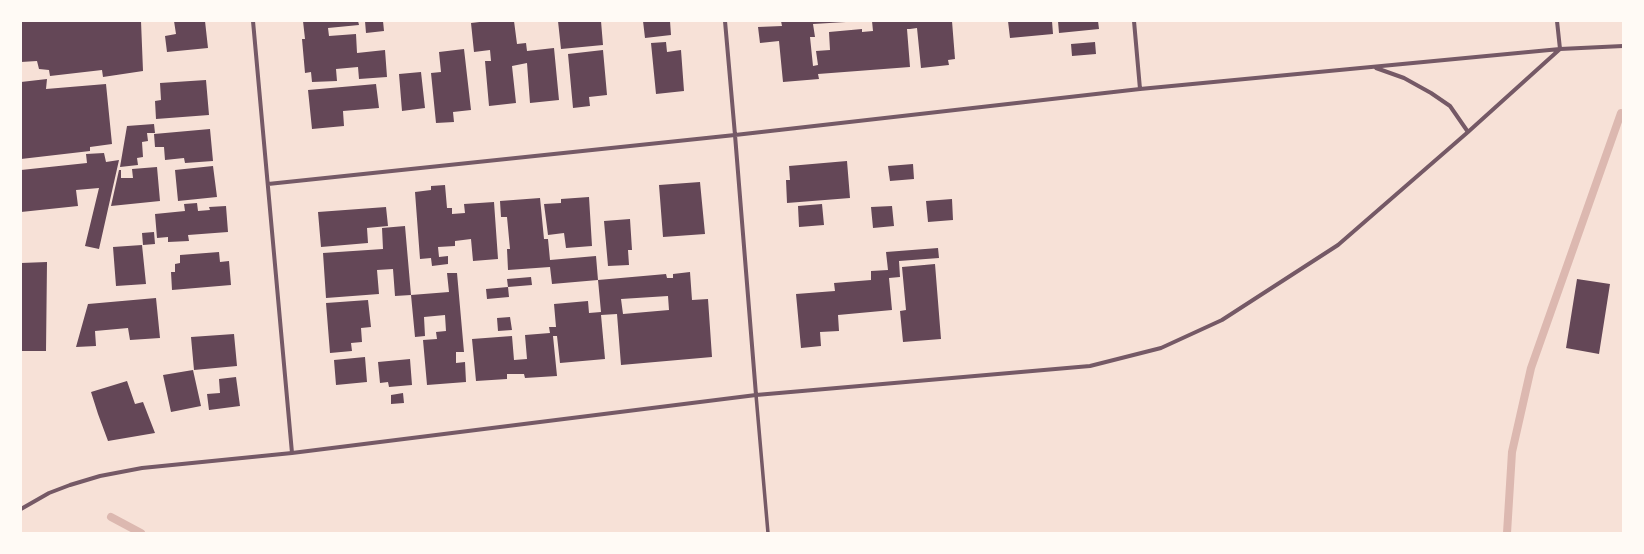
<!DOCTYPE html>
<html>
<head>
<meta charset="utf-8">
<style>
  body { margin:0 }
  #map { position:relative; width:1644px; height:554px; overflow:hidden; background:#f7e1d7; font-family:Ubuntu,sans-serif }
  canvas { display:block }
  .frame { position:absolute; inset:0; border:22px solid #fffaf5; pointer-events:none }
</style>
</head>
<body>
<div id="map">
<canvas width="1644" height="554"></canvas>
<div class="frame"></div>
</div>
<script>
const ctx = document.querySelector('canvas').getContext('2d');
ctx.lineJoin = 'round';
function poly(rows) {
  const path = new Path2D();
  for (const r of rows) {
    path.moveTo(r[0], r[1]);
    for (let i = 2; i < r.length; i += 2) path.lineTo(r[i], r[i + 1]);
  }
  return path;
}
function strokePath(path, color, width, dash) {
  ctx.strokeStyle = color;
  ctx.lineWidth = width;
  ctx.lineCap = dash ? 'butt' : 'round';
  ctx.setLineDash(dash || []);
  ctx.stroke(path);
}
function fillPath(path, color) {
  ctx.fillStyle = color;
  ctx.fill(path, 'evenodd');
}
const stream = poly([
  [111,517,141,533],
  [1507,533,1512,452,1531,368,1621,113]
]);
const building = poly([
  [21,21,141,21,143,71,103,77,102,70,50,76,49,70,39,69,37,61,21,62],
  [174,21,205,21,208,48,167,52,165,36,176,34],
  [303,21,358,21,359,25,328,28,329,36,356,34,357,53,385,50,387,77,359,79,358,67,336,69,337,81,312,82,311,72,305,73,302,39,305,39],
  [365,21,383,21,384,31,366,33],
  [488,21,514,21,517,44,526,43,527,51,554,48,559,100,530,103,527,63,512,66,516,103,489,106,485,61,491,61,490,50,474,52,471,23],
  [558,21,601,21,603,45,561,49],
  [643,21,670,21,671,35,645,38],
  [781,21,846,21,846,22,813,24,815,37,810,37,813,66,818,65,816,51,830,50,829,32,862,29,862,32,873,31,872,21,952,21,955,59,948,60,949,65,921,68,917,28,910,29,907,29,910,67,818,74,819,79,783,82,779,41,760,43,758,27,782,26],
  [1008,21,1052,21,1053,34,1010,38],
  [1058,21,1098,21,1099,29,1059,33],
  [666,42,667,52,681,50,684,91,656,94,651,43],
  [1095,42,1096,54,1072,56,1071,44],
  [464,49,471,110,453,112,454,122,436,123,431,73,441,72,439,52],
  [603,50,607,95,589,97,590,106,573,108,568,54],
  [421,72,425,108,402,111,399,74],
  [47,79,46,89,106,84,112,144,90,147,90,151,21,159,21,82],
  [206,80,209,115,156,119,155,101,161,100,160,83],
  [376,84,379,108,343,111,344,126,312,129,308,90],
  [154,124,155,133,147,133,148,141,142,142,143,157,137,158,138,165,120,167,127,126],
  [210,129,213,161,185,163,184,158,165,160,164,147,155,147,154,134],
  [104,153,106,162,119,160,99,249,85,246,99,188,76,190,78,206,21,212,21,170,87,163,86,154],
  [847,161,850,198,787,203,786,180,790,180,789,166],
  [913,164,914,179,890,181,888,166],
  [213,166,217,197,178,201,175,170],
  [157,167,160,201,111,206,119,170,121,170,121,178,133,178,132,169],
  [700,182,705,234,663,237,659,185],
  [445,185,447,208,452,208,452,214,465,213,464,204,494,202,498,259,473,261,471,239,455,241,455,246,438,247,439,257,448,256,448,264,432,266,431,258,420,259,415,192,431,190,431,186],
  [589,197,592,246,566,248,564,233,548,235,544,204,561,203,561,199],
  [540,198,544,239,548,239,550,260,596,256,598,280,552,284,550,267,508,270,507,249,510,249,507,217,501,217,500,201],
  [952,199,953,220,928,222,926,201],
  [197,203,198,211,210,210,209,207,226,206,228,232,188,235,189,241,168,242,168,237,157,238,155,214,185,211,184,204],
  [822,204,824,225,799,227,798,206],
  [892,206,894,226,873,228,871,207],
  [386,207,388,226,367,228,368,243,321,247,318,212],
  [630,219,632,250,628,250,629,265,608,266,604,221],
  [405,226,411,295,449,292,447,273,457,273,464,352,456,352,456,363,465,362,466,382,427,385,423,340,437,339,436,332,446,331,445,315,424,317,425,336,415,337,411,295,395,296,393,269,377,270,379,294,326,298,323,253,383,249,382,228],
  [154,232,155,244,143,245,142,233],
  [142,245,146,284,116,286,113,247],
  [938,248,939,258,899,261,900,277,889,278,892,310,838,315,839,331,820,332,821,346,801,348,796,294,835,291,834,283,871,280,871,271,888,270,886,252],
  [219,252,220,262,229,261,231,285,172,290,171,272,175,272,175,264,180,263,180,255],
  [47,262,46,351,21,351,21,263],
  [935,264,941,339,903,342,900,311,906,310,902,267],
  [690,272,692,300,708,299,712,357,621,365,617,314,601,315,605,359,560,363,557,336,553,336,557,376,525,378,524,374,507,374,507,379,476,381,472,339,512,336,514,360,527,359,525,335,550,333,549,327,556,327,554,304,588,301,589,313,601,312,598,280,666,274,667,278,673,278,673,274],
  [668,296,669,310,623,314,621,299],
  [531,277,532,285,508,287,507,279],
  [1577,279,1610,284,1599,354,1566,348],
  [508,287,509,297,487,299,486,289],
  [156,298,160,338,130,340,128,328,95,331,96,346,76,347,88,304],
  [368,300,371,327,361,328,362,342,351,343,352,351,330,353,326,303],
  [510,317,512,330,498,331,497,318],
  [234,334,237,366,194,370,191,337],
  [365,357,367,382,336,385,334,360],
  [410,359,412,385,389,387,388,382,380,383,378,362],
  [193,370,201,406,171,412,163,375],
  [236,377,240,406,209,410,207,394,220,393,219,379],
  [127,381,135,404,143,402,155,433,108,441,98,414,91,392],
  [403,393,404,403,391,404,391,395]
]);
const pedestrian = poly([
  [756,395,768,533]
]);
const minor = poly([
  [253,21,292,453],
  [725,21,735,135,756,395],
  [1134,21,1140,89],
  [1557,21,1560,49],
  [1376,68,1404,78,1431,93,1450,106,1468,132],
  [268,184,735,135,1140,89,1560,49,1623,46],
  [21,509,49,493,70,485,100,476,142,468,292,453,756,395,1090,366,1161,348,1222,320,1338,245,1468,132,1560,49]
]);
strokePath(stream, '#dcb8b0', 8);
fillPath(building, '#644757');
strokePath(pedestrian, '#755966', 3.5);
strokePath(minor, '#755966', 4);
</script>
</body>
</html>
